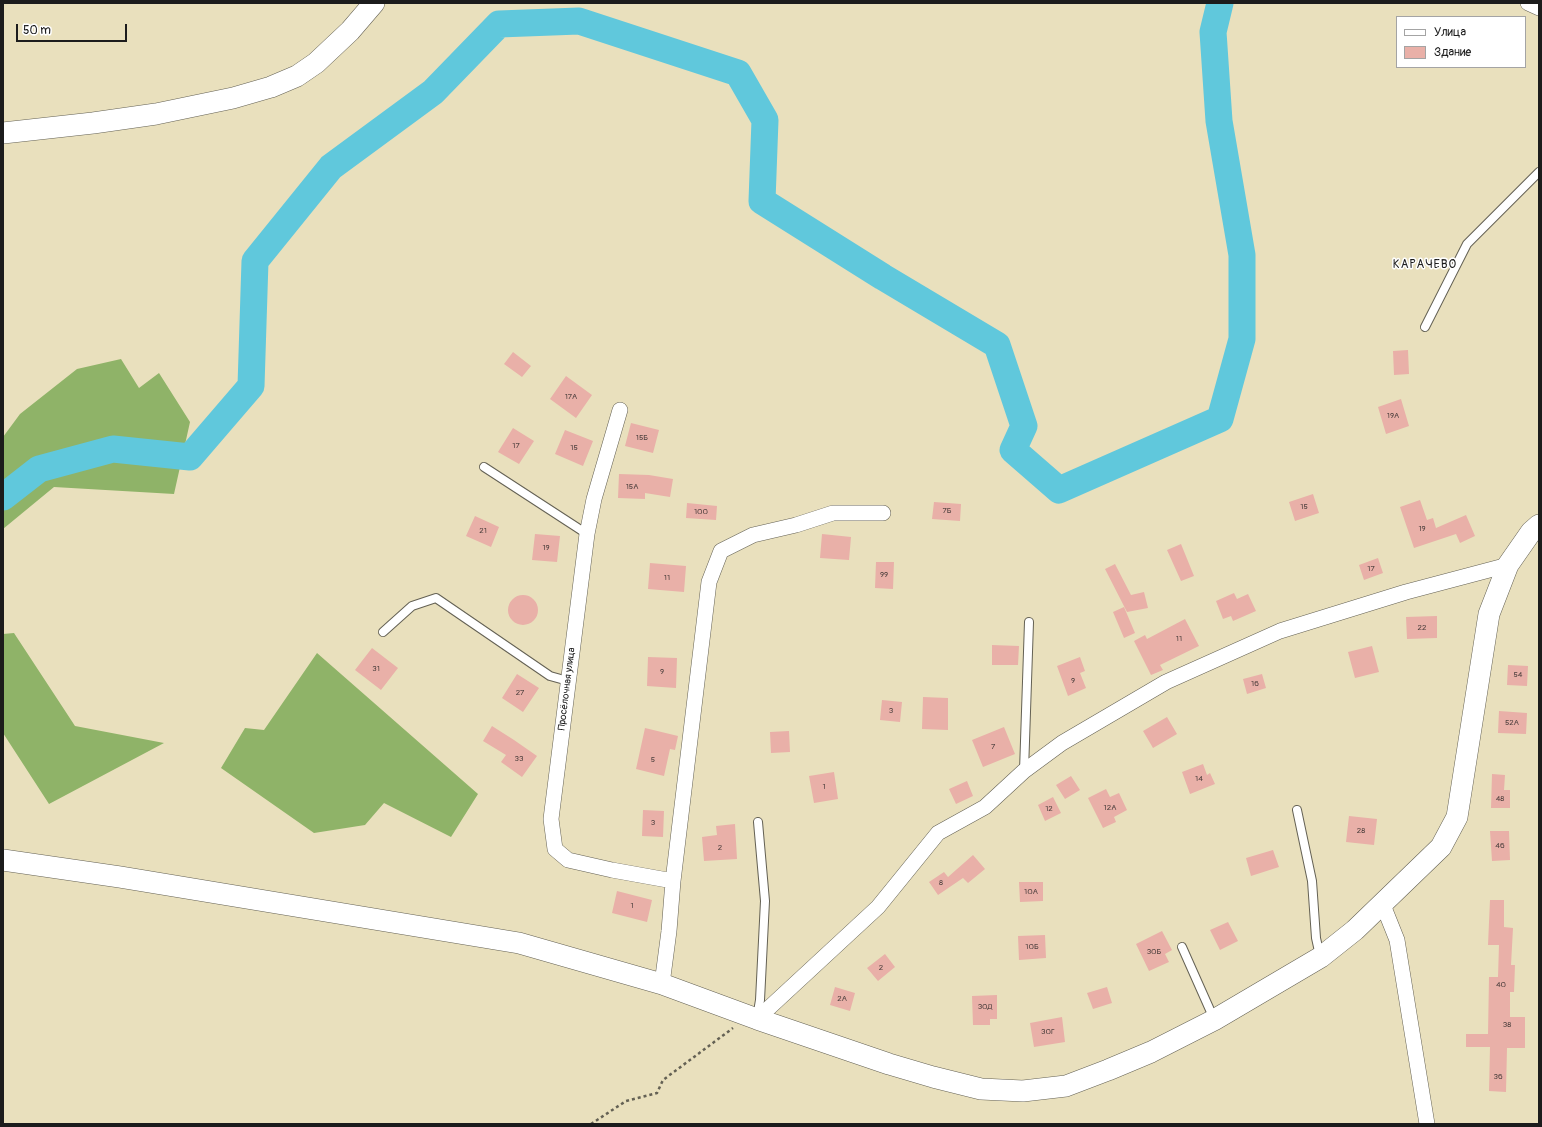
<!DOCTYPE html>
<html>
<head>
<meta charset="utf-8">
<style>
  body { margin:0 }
  #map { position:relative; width:1542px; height:1127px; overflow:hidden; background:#e9e0bd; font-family:Pangolin,sans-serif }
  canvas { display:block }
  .frame { position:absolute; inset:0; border:4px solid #1c1c1c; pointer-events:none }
  .legend { position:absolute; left:1396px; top:16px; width:130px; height:52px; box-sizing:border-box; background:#fff; border:1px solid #a4a4a4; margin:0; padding:5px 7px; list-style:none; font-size:12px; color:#1c1c1c }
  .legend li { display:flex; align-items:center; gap:8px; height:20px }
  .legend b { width:20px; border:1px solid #a4a4a4 }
  .scale { position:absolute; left:16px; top:24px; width:111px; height:18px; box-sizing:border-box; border:2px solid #1c1c1c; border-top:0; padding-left:5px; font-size:12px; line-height:14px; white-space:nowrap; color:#1c1c1c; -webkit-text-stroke:3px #fff; paint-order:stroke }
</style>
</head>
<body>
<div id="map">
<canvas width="1542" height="1127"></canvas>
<div class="frame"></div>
<ul class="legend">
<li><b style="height:5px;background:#fff"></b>Улица</li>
<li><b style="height:11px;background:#e9b0a8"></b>Здание</li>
</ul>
<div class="scale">50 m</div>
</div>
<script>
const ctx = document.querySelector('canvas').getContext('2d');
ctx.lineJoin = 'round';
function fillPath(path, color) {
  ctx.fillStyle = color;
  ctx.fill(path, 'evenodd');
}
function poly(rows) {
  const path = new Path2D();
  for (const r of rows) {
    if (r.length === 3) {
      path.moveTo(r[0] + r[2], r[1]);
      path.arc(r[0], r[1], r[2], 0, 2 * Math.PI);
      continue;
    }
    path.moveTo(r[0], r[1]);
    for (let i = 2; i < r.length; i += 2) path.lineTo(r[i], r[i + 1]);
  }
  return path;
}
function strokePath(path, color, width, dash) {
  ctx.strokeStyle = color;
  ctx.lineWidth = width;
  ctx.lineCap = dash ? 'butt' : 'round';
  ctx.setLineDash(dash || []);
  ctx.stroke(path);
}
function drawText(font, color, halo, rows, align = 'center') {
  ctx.font = font + ' Pangolin,sans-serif';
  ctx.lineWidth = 3;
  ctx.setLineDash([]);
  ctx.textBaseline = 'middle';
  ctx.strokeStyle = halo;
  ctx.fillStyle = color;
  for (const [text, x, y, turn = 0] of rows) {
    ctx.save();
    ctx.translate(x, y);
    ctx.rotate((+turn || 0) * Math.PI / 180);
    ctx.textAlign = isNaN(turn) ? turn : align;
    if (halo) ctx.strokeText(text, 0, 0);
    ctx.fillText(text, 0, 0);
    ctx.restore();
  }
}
const forest = poly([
  [121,359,139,388,159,373,190,422,174,494,54,487,3,529,3,437,20,414,77,369],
  [14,633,75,726,164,743,49,804,3,733,3,634],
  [317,653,478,794,451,837,384,803,365,825,314,833,221,768,245,728,264,730]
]);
const river = poly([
  [3,497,39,469,113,449,190,457,251,386,255,261,331,167,433,92,499,24,579,21,738,73,765,120,762,201,883,277,997,345,1024,426,1013,450,1059,490,1220,419,1242,339,1242,255,1219,121,1213,32,1220,3]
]);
const building = poly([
  [1408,350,1409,374,1394,375,1393,351],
  [513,352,531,366,522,377,504,364],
  [566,376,592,395,576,418,550,399],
  [1401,399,1409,426,1386,434,1378,407],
  [631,423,659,430,653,453,625,446],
  [513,428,534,441,519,464,498,452],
  [565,430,593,441,583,466,555,454],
  [619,474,649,475,673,479,670,497,645,493,645,499,618,498],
  [1313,494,1319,513,1295,521,1289,502],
  [1420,500,1427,520,1433,518,1436,528,1466,515,1475,536,1460,543,1456,534,1414,548,1400,507],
  [934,502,961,504,960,521,932,519],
  [687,503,717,506,716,520,686,518],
  [475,516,499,527,491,547,466,536],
  [535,534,560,536,557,562,532,560],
  [822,534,851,537,849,560,820,558],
  [1181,544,1194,576,1181,581,1167,550],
  [1378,558,1383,573,1364,580,1359,565],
  [876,562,894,562,893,589,875,588],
  [650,563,686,566,684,592,648,589],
  [1115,564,1131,595,1144,592,1148,608,1127,612,1105,569],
  [1234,593,1237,599,1248,594,1256,611,1233,621,1231,616,1223,619,1216,601],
  [523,610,15],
  [1124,607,1135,633,1124,638,1113,612],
  [1437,616,1437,638,1407,639,1406,617],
  [1185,619,1199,646,1160,665,1163,670,1151,675,1134,641,1145,635,1147,639],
  [992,645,1019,646,1018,665,992,665],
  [1372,646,1379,672,1355,678,1348,652],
  [372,648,398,668,381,690,355,670],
  [648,657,677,658,676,688,647,686],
  [1080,657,1085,671,1080,673,1086,688,1068,696,1057,666],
  [1508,665,1528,666,1527,686,1507,685],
  [517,674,539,688,523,712,502,698],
  [1262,674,1266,688,1247,694,1243,679],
  [923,697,948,698,948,730,922,729],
  [882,700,902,702,900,722,880,720],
  [1499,711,1527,713,1526,734,1498,733],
  [1167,717,1177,734,1153,748,1143,731],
  [492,726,514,740,537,756,522,777,501,762,506,755,483,741],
  [1004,727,1015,754,983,767,972,740],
  [645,728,678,736,675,750,670,749,664,776,636,769],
  [789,731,790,752,771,753,770,732],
  [1203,764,1207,775,1210,773,1215,784,1190,794,1182,772],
  [834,772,838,799,814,803,809,776],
  [1492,774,1505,775,1504,790,1510,790,1510,808,1491,808],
  [1071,776,1080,790,1065,799,1056,785],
  [967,781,973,796,956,804,949,789],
  [1106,789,1110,797,1119,793,1127,810,1114,817,1116,822,1103,828,1088,798],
  [1053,797,1061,813,1045,821,1038,805],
  [643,810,664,811,663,837,642,836],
  [1349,816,1377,819,1374,845,1346,842],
  [735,824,737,859,704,861,702,837,717,835,716,826],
  [1490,831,1509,831,1510,860,1492,861],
  [1273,850,1279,867,1251,876,1246,858],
  [973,855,985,869,968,883,963,878,938,895,929,882,944,872,948,877],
  [1019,882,1043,882,1043,901,1020,902],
  [617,891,652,900,647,922,612,913],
  [1490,900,1504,900,1504,927,1513,928,1511,965,1515,965,1514,992,1510,992,1510,1017,1525,1017,1525,1048,1507,1048,1506,1092,1489,1091,1490,1047,1466,1047,1466,1034,1488,1034,1489,977,1498,977,1499,945,1488,945],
  [1228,922,1238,941,1220,950,1210,930],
  [1162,931,1172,950,1165,954,1169,962,1149,971,1136,944],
  [1045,935,1046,958,1019,960,1018,936],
  [885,954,895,967,878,981,867,968],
  [835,987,855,993,850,1011,830,1005],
  [1107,987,1112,1003,1093,1009,1087,993],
  [997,995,997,1019,990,1019,990,1025,973,1025,972,996],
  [1062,1017,1065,1042,1034,1047,1030,1023]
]);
const path = poly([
  [591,1124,626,1101,657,1093,663,1080,733,1028]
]);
const lane = poly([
  [1425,327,1467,244,1539,172],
  [484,467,587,534],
  [383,632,412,606,436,598,550,676,568,681],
  [1024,771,1029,622],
  [1297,810,1312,881,1316,938,1320,956],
  [1182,947,1214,1019],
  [757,1018,760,1000,765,901,758,822]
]);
const street = poly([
  [1528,3,1539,8],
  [620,410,594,499,587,534,551,819,555,849,568,860,612,870,673,881],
  [1383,905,1397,940,1427,1124],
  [662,984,669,931,673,881,709,582,721,551,753,535,796,525,833,513,883,513],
  [757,1019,878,907,938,833,985,807,1024,771,1062,743,1166,682,1280,631,1406,592,1508,565]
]);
const secondary = poly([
  [3,133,93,123,156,114,233,98,271,87,297,76,316,63,350,31,374,3],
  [3,860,120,877,519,943,662,984,757,1019,889,1064,933,1077,981,1089,1023,1091,1066,1086,1108,1070,1151,1052,1214,1020,1321,957,1355,930,1441,847,1457,817,1489,614,1508,565,1531,532,1539,525]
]);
const numberNames = [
  ["17А",571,397],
  ["19А",1393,416],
  ["15Б",642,438],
  ["17",516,446],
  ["15",574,448],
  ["15А",632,487],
  ["15",1304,507],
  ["7Б",947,511],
  ["100",701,512],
  ["19",1422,529],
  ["21",483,531],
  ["19",546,548],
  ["17",1371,569],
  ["99",884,575],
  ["11",667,578],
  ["22",1422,628],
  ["11",1179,639],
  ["31",376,669],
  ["9",662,672],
  ["54",1518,675],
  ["9",1073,681],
  ["16",1255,684],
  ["27",520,693],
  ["3",891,711],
  ["52А",1512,723],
  ["7",993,747],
  ["33",519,759],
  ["5",653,760],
  ["14",1199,779],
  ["1",824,787],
  ["48",1500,799],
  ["12А",1110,808],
  ["12",1049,809],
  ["3",653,823],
  ["28",1361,831],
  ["46",1500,846],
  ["2",720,848],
  ["8",941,883],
  ["10А",1031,892],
  ["1",632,906],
  ["10Б",1032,947],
  ["30Б",1154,952],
  ["2",881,968],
  ["40",1501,985],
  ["2А",842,999],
  ["30Д",985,1007],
  ["38",1507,1025],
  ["30Г",1048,1032],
  ["36",1498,1077]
];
const streetNames = [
  ["Просёлочная улица",567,689,-83]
];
const quarterNames = [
  ["КАРАЧЕВО",1425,265]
];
fillPath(forest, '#8fb368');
strokePath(river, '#60c8dc', 27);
fillPath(building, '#e9b0a8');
strokePath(lane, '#646154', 10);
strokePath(street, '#646154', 16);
strokePath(secondary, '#646154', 22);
strokePath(path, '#646154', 2.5, [3, 3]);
strokePath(lane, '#fff', 8);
strokePath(street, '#fff', 15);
strokePath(secondary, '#fff', 21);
drawText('8px', '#4f413f', null, numberNames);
drawText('10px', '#1c1c1c', '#fff', streetNames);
ctx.letterSpacing = '1px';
drawText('12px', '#1c1c1c', '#fff', quarterNames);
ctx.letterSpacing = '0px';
</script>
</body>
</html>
